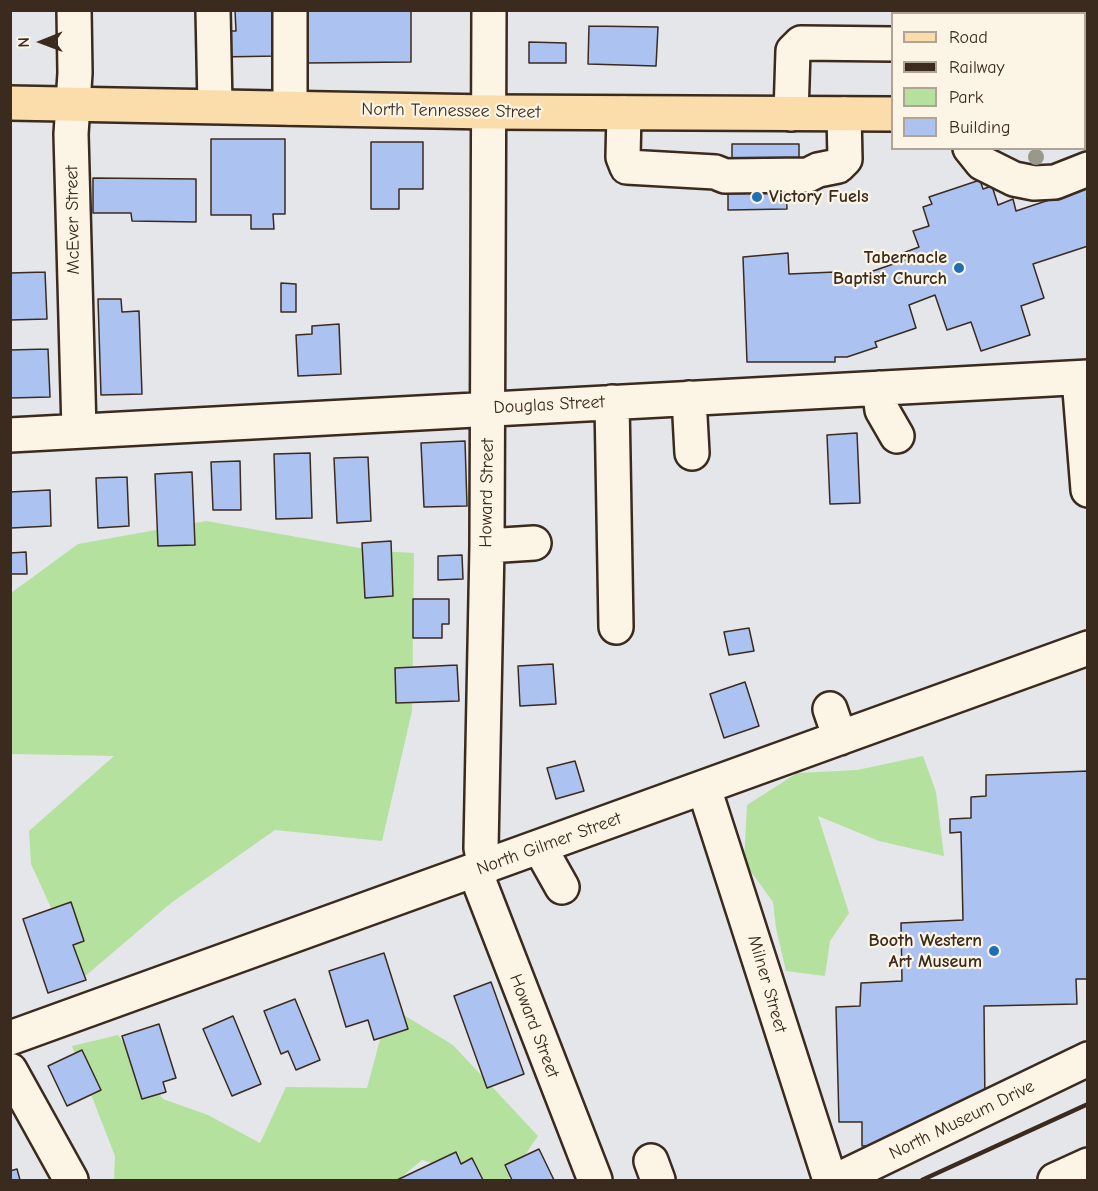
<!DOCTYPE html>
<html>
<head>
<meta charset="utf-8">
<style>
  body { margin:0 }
  #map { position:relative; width:1098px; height:1191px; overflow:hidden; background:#e4e6e9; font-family:"Comic Neue",sans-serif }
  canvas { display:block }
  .frame { position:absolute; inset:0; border:12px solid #3b2a1e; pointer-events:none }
  .legend { position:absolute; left:891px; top:12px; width:195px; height:138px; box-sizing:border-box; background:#fcf5e5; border:2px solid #afa495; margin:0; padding:8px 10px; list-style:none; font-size:18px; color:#3b2a1e }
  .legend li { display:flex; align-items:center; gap:12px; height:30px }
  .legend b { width:30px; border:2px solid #afa495 }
  .north { position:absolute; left:12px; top:12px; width:60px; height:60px; -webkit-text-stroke:4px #fcf5e5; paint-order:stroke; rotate:269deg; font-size:16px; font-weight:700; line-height:24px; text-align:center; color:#3b2a1e }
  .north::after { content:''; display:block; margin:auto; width:21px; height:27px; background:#3b2a1e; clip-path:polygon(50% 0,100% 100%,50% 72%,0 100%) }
</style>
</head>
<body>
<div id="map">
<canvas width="1098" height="1191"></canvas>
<div class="frame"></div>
<ul class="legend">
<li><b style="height:8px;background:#faddab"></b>Road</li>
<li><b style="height:8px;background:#3b2a1e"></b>Railway</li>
<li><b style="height:16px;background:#b5e19f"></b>Park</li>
<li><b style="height:16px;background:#acc3f1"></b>Building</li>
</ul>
<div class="north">N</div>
</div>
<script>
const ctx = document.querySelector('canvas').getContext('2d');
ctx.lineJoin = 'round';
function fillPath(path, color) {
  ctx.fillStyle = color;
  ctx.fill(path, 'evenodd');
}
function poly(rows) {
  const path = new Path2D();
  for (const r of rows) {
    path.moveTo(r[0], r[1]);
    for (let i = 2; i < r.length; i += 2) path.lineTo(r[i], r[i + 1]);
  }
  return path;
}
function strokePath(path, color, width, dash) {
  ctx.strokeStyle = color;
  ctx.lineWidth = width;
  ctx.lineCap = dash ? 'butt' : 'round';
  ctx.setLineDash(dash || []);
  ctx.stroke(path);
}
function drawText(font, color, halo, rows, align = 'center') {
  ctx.font = font + ' "Comic Neue",sans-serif';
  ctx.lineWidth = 4.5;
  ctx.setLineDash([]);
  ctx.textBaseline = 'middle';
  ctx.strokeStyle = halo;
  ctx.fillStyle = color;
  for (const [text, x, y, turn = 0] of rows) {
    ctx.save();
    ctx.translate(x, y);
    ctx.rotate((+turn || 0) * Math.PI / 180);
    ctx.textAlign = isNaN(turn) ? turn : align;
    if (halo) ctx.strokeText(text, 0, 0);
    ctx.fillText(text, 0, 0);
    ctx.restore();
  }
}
const green = poly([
  [206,521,377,551,414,553,412,711,382,841,275,830,171,903,83,978,31,864,29,831,114,756,11,754,11,593,78,544],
  [923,756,936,792,944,856,879,841,818,816,849,913,830,941,825,976,786,971,776,928,773,902,744,862,747,805,797,773,857,770],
  [389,1006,453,1045,538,1136,508,1180,464,1180,458,1172,422,1160,398,1180,114,1180,115,1156,72,1046,118,1035,163,1099,208,1115,260,1143,286,1087,367,1088]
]);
const building = poly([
  [235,10,278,10,278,56,219,57,219,31,236,31,235,10],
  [305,10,411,10,411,62,306,63,305,10],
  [979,10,1088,10,1088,18,1084,18,1084,14,979,14,979,10],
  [589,26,658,27,656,66,588,64,589,26],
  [529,42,566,43,566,63,529,63,529,42],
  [211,139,285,139,285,214,273,214,274,229,251,229,251,215,211,215,211,139],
  [371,142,423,142,423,189,399,189,399,209,371,209,371,142],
  [732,144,799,144,799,171,732,170,732,144],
  [93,178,196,179,196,222,132,221,131,213,93,213,93,178],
  [980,180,983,189,992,186,998,205,1013,199,1016,211,1088,187,1088,246,1033,264,1044,298,1021,306,1030,335,981,351,971,322,947,330,935,295,909,305,916,328,875,342,877,347,847,357,835,357,835,362,747,362,743,257,788,253,789,274,835,272,838,283,905,260,903,253,919,247,913,231,929,226,923,207,932,204,929,197,980,180],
  [786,183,787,209,728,210,728,184,786,183],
  [45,272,47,319,10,320,10,273,45,272],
  [281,283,296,284,296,312,281,312,281,283],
  [98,299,121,299,122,312,139,311,142,394,101,395,98,299],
  [339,324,341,374,298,376,296,335,312,334,312,326,339,324],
  [48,349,50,397,10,398,10,350,48,349],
  [857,433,860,503,830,504,827,435,857,433],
  [465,441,467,506,424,507,421,443,465,441],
  [310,453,312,518,276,519,274,454,310,453],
  [368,457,371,521,337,523,334,458,368,457],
  [240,461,241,510,213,510,211,462,240,461],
  [192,472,195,545,158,546,155,474,192,472],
  [127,477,129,526,98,528,96,478,127,477],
  [50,490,51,526,11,528,10,492,50,490],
  [391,541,393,596,365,598,362,543,391,541],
  [26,552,27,574,10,574,10,553,26,552],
  [462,555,463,579,438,580,438,556,462,555],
  [413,599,449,599,449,624,442,624,442,638,413,638,413,599],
  [749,628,754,651,729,655,724,632,749,628],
  [553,664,556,704,520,706,518,666,553,664],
  [457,665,459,701,396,703,395,668,457,665],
  [745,682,759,726,724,738,710,694,745,682],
  [575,761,584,791,556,799,547,768,575,761],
  [1088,771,1088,979,1076,979,1077,1004,984,1006,985,1107,905,1146,862,1146,862,1122,839,1122,836,1007,860,1006,861,983,902,981,901,923,963,920,961,832,950,833,950,819,971,818,971,797,986,796,986,775,1088,771],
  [71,902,84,941,73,945,86,980,48,993,23,919,71,902],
  [384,953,408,1029,374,1040,368,1020,346,1027,329,971,384,953],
  [491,982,524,1074,487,1088,454,996,491,982],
  [295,999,320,1060,296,1070,288,1051,281,1054,264,1011,295,999],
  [233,1016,261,1084,232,1096,203,1029,233,1016],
  [159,1024,176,1078,163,1082,166,1092,142,1099,122,1036,159,1024],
  [82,1050,101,1090,67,1106,48,1066,82,1050],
  [539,1149,554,1180,512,1180,505,1165,539,1149],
  [456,1152,461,1164,472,1158,483,1180,397,1180,456,1152],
  [17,1169,20,1180,10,1180,10,1171,17,1169]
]);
const minor = poly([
  [74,10,75,73,71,134,79,430],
  [213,10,215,106],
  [290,10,290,108],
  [944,10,944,14],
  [1084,45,1088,45],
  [624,113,623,157,627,167,715,172,725,176,808,175,818,170,838,166,845,159,844,114],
  [791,114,793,51,801,43,892,44],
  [970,148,982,163,1014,179,1034,183,1055,182,1088,169],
  [1079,378,1088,490],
  [879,388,882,410,897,436],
  [689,398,692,453],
  [612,402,616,627],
  [10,435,1088,377],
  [487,546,534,543],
  [830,709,840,738],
  [704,788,830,1180],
  [540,848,562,887],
  [485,868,481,848,487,546,489,10],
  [475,871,595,1180],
  [10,1038,1088,648],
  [10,1070,71,1180],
  [651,1161,658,1180],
  [837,1180,1088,1059],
  [1055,1180,1088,1165]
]);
const major = poly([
  [10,103,488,112,892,114],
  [1084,117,1088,117]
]);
const rail = poly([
  [922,1180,1088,1104]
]);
const trees = [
  [1036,157]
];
const markers = [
  [757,197,6,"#1f6fb2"],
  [959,268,6,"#1f6fb2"],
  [994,951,6,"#1f6fb2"]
];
const streetNames = [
  ["North Tennessee Street",451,111,1],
  ["McEver Street",73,220,-91],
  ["Douglas Street",549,405,-3],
  ["Howard Street",487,493,-89],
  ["North Gilmer Street",549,844,-20],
  ["Milner Street",767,984,74],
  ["Howard Street",534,1026,69],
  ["North Museum Drive",962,1120,-26]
];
const poiNames = [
  ["Victory Fuels",769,197,"left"],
  ["Tabernacle",947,258],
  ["Baptist Church",947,279],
  ["Booth Western",982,941],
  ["Art Museum",982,962]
];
fillPath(green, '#b5e19f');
fillPath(building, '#acc3f1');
strokePath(building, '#3b2a1e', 1.5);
strokePath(minor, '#3b2a1e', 38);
strokePath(major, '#3b2a1e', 38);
strokePath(minor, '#fcf5e5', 33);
strokePath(major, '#faddab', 33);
strokePath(rail, '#3b2a1e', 4.5);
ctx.fillStyle = '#98988b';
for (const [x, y] of trees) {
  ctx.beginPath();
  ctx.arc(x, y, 8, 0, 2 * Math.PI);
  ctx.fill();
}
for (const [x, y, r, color] of markers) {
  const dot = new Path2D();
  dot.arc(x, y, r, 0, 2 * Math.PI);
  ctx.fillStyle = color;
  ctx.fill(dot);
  strokePath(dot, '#fcf5e5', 2);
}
drawText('18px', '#3b2a1e', '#fcf5e5', streetNames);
drawText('bold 18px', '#3b2a1e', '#fcf5e5', poiNames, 'right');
</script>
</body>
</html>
